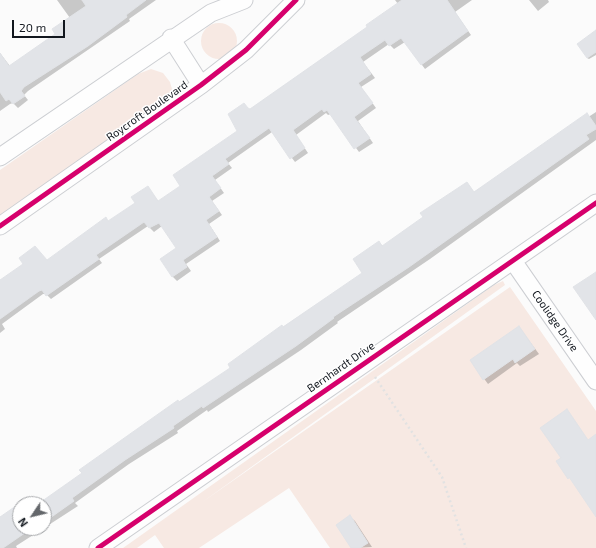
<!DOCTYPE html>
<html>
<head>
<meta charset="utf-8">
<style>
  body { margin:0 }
  #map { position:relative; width:596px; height:548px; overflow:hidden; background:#fbfbfb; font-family:"Exo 2",sans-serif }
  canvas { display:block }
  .north { position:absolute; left:12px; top:496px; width:40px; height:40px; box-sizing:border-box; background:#fff; border:1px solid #a0a2a5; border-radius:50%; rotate:235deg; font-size:11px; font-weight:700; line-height:16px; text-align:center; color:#12171e }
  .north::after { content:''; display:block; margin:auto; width:14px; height:18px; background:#64676b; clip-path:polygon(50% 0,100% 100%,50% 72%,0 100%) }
  .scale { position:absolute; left:12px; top:20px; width:53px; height:18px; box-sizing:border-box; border:2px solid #12171e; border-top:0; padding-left:5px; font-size:12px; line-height:14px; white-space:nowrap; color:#12171e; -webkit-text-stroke:3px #fff; paint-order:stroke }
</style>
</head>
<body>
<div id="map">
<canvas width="596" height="548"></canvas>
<div class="north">N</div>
<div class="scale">20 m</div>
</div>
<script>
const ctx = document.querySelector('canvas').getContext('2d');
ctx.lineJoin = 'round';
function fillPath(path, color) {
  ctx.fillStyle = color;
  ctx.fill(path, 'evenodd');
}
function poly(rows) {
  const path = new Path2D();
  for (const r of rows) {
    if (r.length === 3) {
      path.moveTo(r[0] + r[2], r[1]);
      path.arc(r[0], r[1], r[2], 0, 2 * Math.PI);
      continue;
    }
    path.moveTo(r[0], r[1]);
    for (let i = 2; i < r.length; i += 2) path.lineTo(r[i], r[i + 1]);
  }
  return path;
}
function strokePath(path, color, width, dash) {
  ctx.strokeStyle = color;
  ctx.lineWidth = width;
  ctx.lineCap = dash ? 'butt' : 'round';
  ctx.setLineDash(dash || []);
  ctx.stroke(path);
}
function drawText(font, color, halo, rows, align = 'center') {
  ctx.font = font + ' "Exo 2",sans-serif';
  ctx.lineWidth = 3;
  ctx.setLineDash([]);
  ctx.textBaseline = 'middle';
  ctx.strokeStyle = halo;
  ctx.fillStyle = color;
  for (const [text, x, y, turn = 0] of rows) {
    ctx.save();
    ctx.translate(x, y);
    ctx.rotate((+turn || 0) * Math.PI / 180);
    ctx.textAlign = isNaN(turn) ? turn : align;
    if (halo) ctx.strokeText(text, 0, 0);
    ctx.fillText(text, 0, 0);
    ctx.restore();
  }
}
const green = poly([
  [219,41,18],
  [151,69,163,73,170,82,172,89,168,98,0,217,0,170,138,74],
  [503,281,505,285,201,503,510,287,596,411,596,548,330,548,289,488,199,548,164,548,155,535,137,548,123,548,494,285]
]);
const shadow = poly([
  [57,0,156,0,129,19,130,21,28,91,24,95,28,100,18,108,13,103,10,104,0,111,0,53,10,66,56,34,70,18],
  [395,0,472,0,455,12,471,35,425,69,405,42,394,49,389,44,363,62,375,78,361,87,376,108,358,121,373,143,359,152,331,114,328,115,326,113,296,135,308,153,295,162,272,132,228,163,232,168,215,180,224,193,212,201,222,215,209,224,220,241,186,264,191,271,177,281,173,277,161,259,177,248,162,226,154,232,148,226,99,259,102,263,51,299,46,294,43,294,2,324,5,329,0,333,0,282,47,261,106,219,109,222,151,192,159,202,182,186,239,131,249,110,368,27,398,4],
  [529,0,548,0,549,2,538,11],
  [596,39,596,55,589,59,587,58],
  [596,112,596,140,430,259,337,322,338,323,301,350,208,412,207,410,177,431,178,433,129,464,75,503,78,506,44,528,44,504,39,504,83,473,154,418,232,368,262,341,364,273,378,242,383,246,424,217,466,183,474,192],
  [519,327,539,354,520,366,517,363,488,384,471,361],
  [20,505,20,528,44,528,16,546,17,548,0,548,0,518],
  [350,517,355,521,372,547,352,548]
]);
const building = poly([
  [82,0,146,0,126,15,127,17,88,46,24,87,21,91,25,96,13,104,9,99,6,101,0,92,0,53,9,66,55,34,52,29,86,6,82,0],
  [402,0,447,0,468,31,421,65,401,38,389,46,385,40,360,57,371,74,358,83,373,103,354,117,370,138,354,149,327,110,324,112,322,109,293,130,305,148,290,159,269,128,225,159,229,164,212,176,221,188,209,197,219,211,206,220,217,237,183,260,187,267,172,277,160,259,176,248,159,223,149,228,144,222,96,255,99,259,46,296,42,290,39,291,0,319,0,280,23,264,19,258,35,246,47,260,106,217,108,221,135,203,131,197,148,186,158,201,180,186,173,175,237,131,228,114,244,103,248,108,250,109,367,27,366,25,402,0],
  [596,30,596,52,587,58,577,44,596,30],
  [587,113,596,126,596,129,586,135,589,139,409,267,333,317,334,318,296,346,203,408,202,406,173,426,174,428,125,460,72,498,74,501,50,518,49,517,44,520,44,504,38,504,82,473,79,470,178,400,179,402,230,368,228,364,282,325,283,327,362,273,353,259,379,241,382,246,423,217,420,213,467,182,474,192,587,113],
  [596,272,596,320,573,287,596,272],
  [519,326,535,349,515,363,513,359,483,380,470,360,519,326],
  [567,409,588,440,596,434,596,517,569,477,568,479,556,461,561,458,540,428,567,409],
  [23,501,25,504,20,504,20,528,32,528,3,548,0,548,0,517,23,501],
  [350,515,368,543,360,548,351,548,336,525,350,515]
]);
const path = poly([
  [375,377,442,477,466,548]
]);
const street = poly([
  [171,38,201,85],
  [0,157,211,13,244,0],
  [0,226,201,85,246,50,296,0],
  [513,261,596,381],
  [98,548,596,203]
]);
const cycleway = poly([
  [0,226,201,85,246,50,296,0],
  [98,548,596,203]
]);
const streetNames = [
  ["Roycroft Boulevard",147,111,-35],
  ["Coolidge Drive",555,321,55],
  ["Bernhardt Drive",341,367,-35]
];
fillPath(green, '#f7e9e3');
fillPath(shadow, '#0003');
fillPath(building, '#e2e4e8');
strokePath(building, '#e1e3e7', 1);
strokePath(street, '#ccced2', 19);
strokePath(path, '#e2e2e2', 2.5, [2, 3]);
strokePath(street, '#fefefe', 17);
strokePath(cycleway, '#d6006c', 5);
drawText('11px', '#12171e', '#fff', streetNames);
</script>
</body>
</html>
